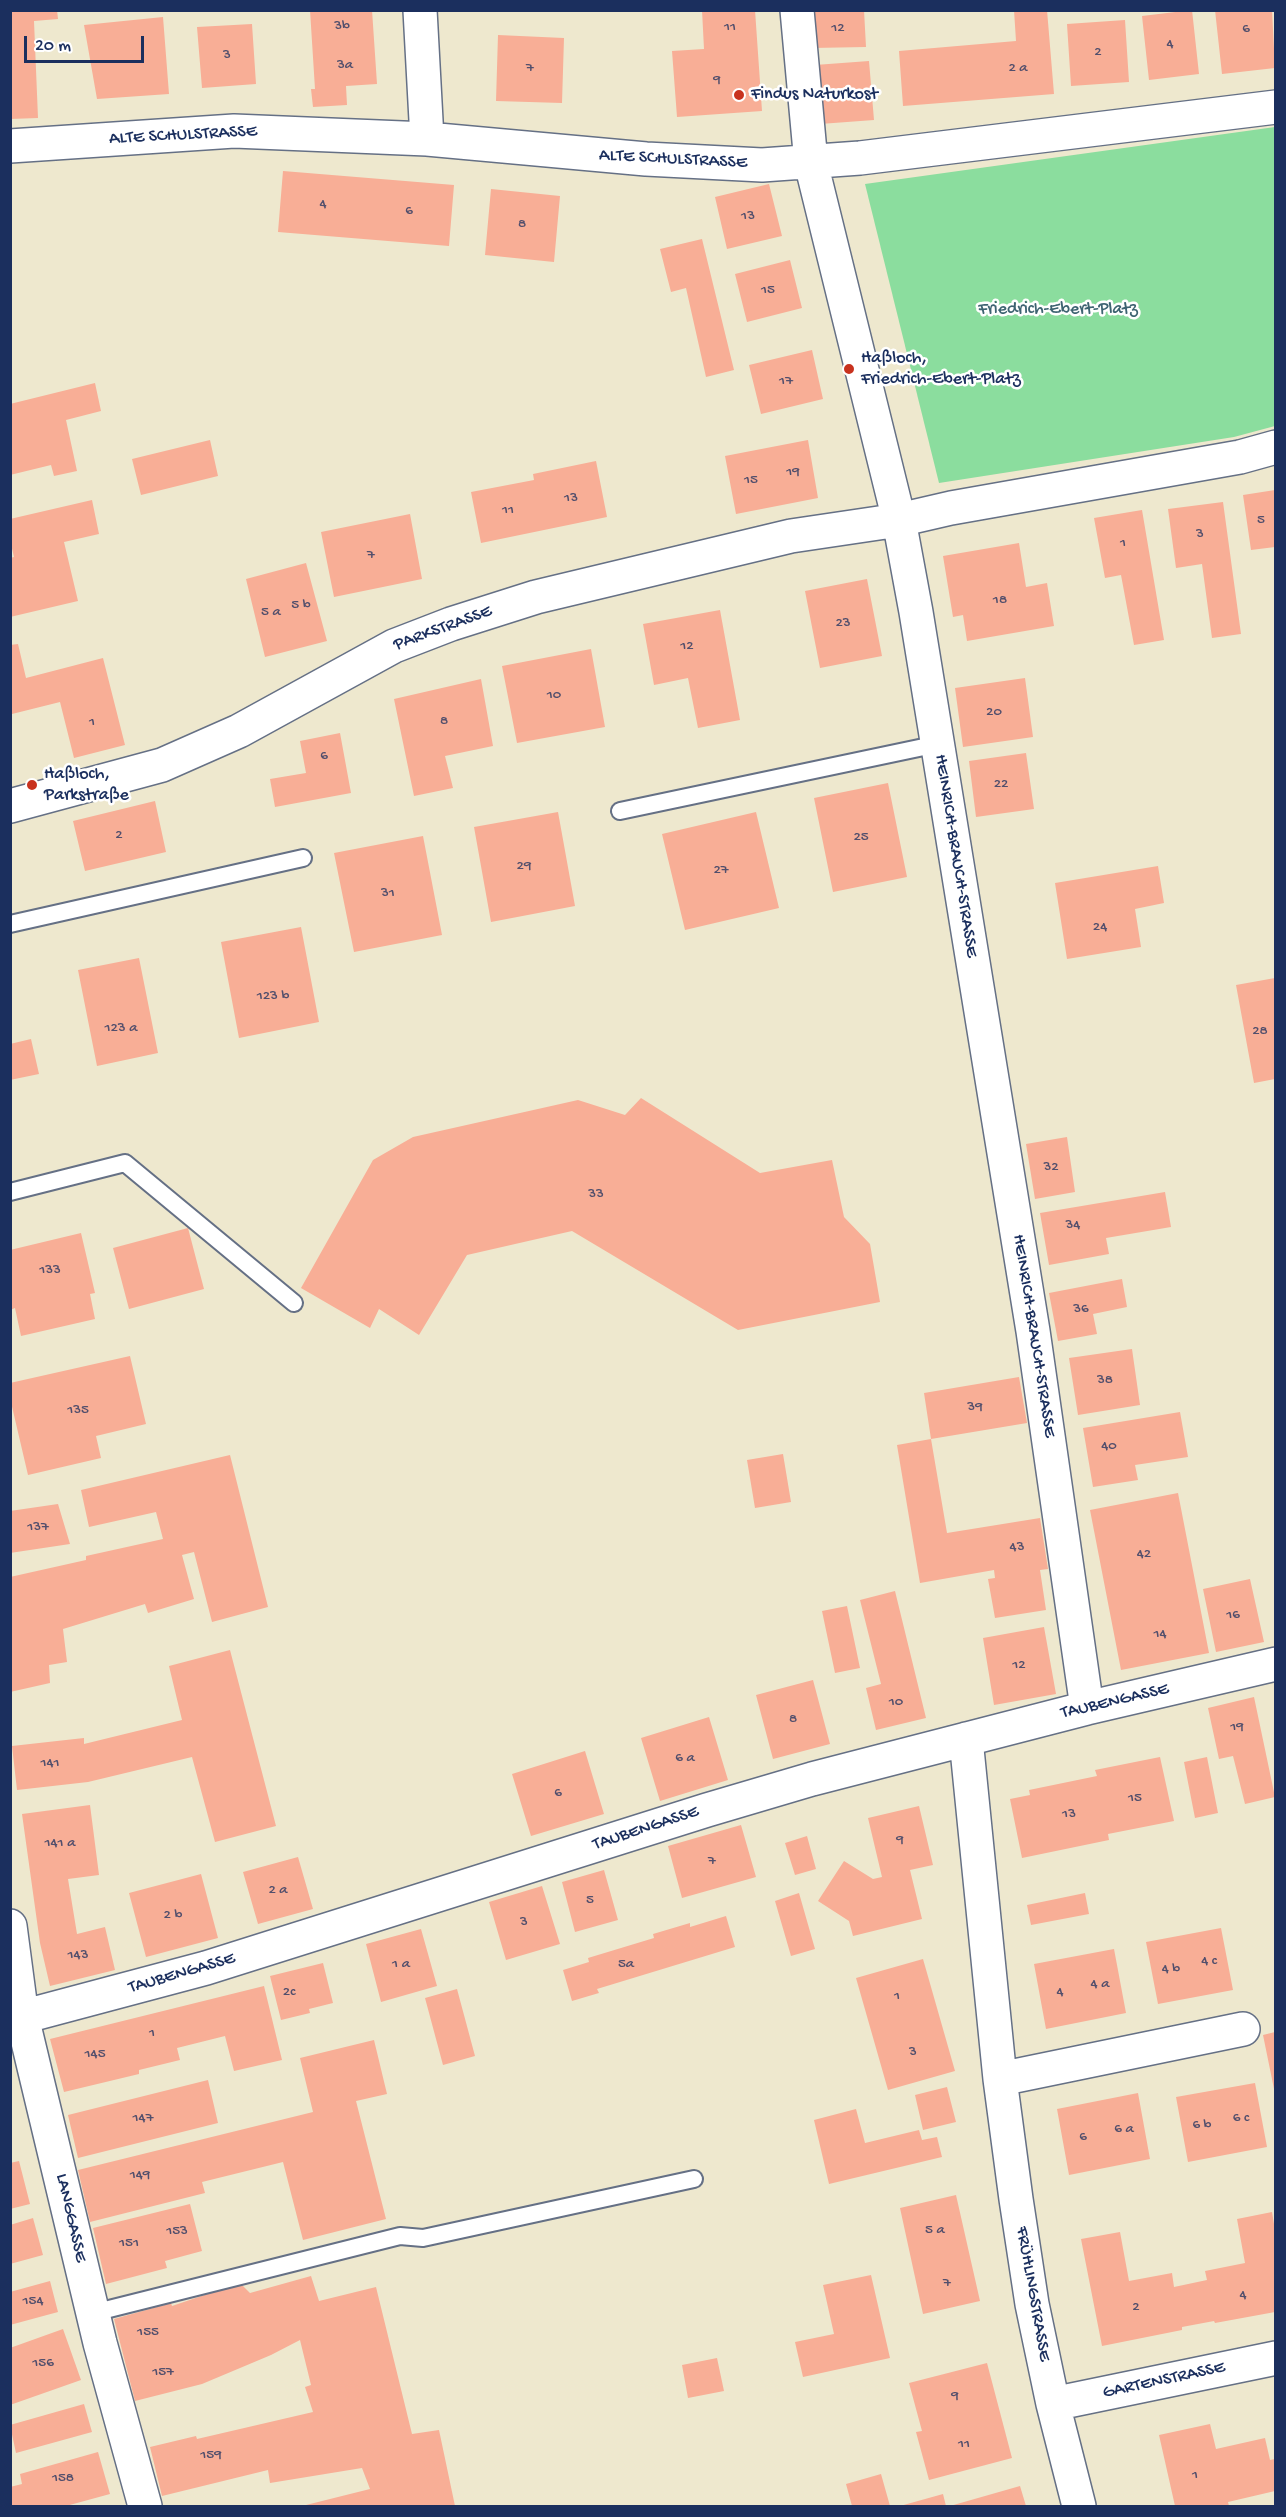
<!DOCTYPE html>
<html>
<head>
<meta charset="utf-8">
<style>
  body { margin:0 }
  #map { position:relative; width:1286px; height:2517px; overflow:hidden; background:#eee8ce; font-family:"Gochi Hand",sans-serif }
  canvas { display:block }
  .frame { position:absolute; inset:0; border:12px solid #1b2f5e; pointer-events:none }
  .scale { position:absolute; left:24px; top:36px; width:120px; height:27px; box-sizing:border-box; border:3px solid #1b2f5e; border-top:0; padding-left:8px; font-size:18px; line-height:21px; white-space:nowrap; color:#1b2f5e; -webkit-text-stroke:4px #fff; paint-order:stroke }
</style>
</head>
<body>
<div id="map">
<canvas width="1286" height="2517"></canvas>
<div class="frame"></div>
<div class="scale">20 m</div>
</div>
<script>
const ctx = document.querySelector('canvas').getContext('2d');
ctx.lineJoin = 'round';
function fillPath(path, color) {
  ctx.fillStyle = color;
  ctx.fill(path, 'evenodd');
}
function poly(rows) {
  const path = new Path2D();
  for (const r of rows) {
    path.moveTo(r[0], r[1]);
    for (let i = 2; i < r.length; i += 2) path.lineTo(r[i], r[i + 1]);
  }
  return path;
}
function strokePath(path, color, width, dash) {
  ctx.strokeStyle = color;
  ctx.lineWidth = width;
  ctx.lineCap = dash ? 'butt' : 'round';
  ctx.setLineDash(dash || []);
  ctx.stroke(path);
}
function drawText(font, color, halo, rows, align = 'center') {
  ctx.font = font + ' "Gochi Hand",sans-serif';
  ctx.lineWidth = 5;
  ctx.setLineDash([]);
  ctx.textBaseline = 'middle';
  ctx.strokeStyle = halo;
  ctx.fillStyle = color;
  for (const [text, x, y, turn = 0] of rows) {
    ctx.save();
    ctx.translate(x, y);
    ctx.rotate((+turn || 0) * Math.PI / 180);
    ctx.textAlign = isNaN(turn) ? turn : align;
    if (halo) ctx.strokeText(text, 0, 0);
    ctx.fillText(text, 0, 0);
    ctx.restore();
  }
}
const green = poly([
  [1275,127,1275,426,1234,437,939,483,865,184]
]);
const building = poly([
  [10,10,57,10,58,19,34,21,38,118,10,119],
  [310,10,372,10,377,84,346,86,347,105,313,107,311,89,315,89],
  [702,10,755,10,762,111,677,117,672,51,704,49],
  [811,10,864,10,866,47,812,48],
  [1014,10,1047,10,1054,94,903,106,899,51,1016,41],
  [1192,10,1199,74,1149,80,1142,16],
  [1215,10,1272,10,1275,68,1222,74],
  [163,17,169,94,97,99,84,25],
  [1125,20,1129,82,1071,86,1067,24],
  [252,24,256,84,202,88,197,27],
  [498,35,564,38,562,103,496,101],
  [869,61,874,120,820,124,815,65],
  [283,171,454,185,449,246,278,232],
  [769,184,782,236,727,249,715,197],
  [491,189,560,196,554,262,485,255],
  [702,239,734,370,706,377,686,288,671,292,660,249],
  [790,260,802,308,747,322,735,274],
  [812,350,823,399,761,414,749,365],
  [95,383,101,411,66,420,77,471,54,476,51,465,10,475,10,404],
  [210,440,218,476,141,495,132,459],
  [808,440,818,498,736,514,725,456],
  [596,461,607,517,481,543,471,492,534,480,533,474],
  [1275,490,1275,547,1251,550,1243,495],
  [92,500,99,534,64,542,78,601,10,617,10,558,14,557,10,540,10,519],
  [1223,502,1241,634,1212,638,1202,564,1176,568,1168,509],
  [1142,510,1164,640,1134,645,1121,575,1105,578,1094,518],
  [410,514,422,579,334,597,321,532],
  [1019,543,1026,587,1047,583,1054,626,967,641,963,615,953,617,943,556],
  [306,563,327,641,265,657,246,579],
  [867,579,882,656,820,668,805,591],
  [720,610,740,720,698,728,688,678,654,685,643,624],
  [18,644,26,678,103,658,125,745,74,758,60,702,12,714,10,706,10,645],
  [591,649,605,727,517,743,502,666],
  [1025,678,1033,737,963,747,955,688],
  [481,679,493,746,445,756,453,788,414,796,394,699],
  [340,733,351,793,275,807,270,779,306,773,300,741],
  [1026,753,1034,809,976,817,969,761],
  [888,783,907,877,833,892,814,798],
  [155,801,166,852,85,871,73,821],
  [558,812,575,906,491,922,474,827],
  [756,812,779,908,685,930,662,834],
  [423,836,442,935,354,952,334,853],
  [1158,866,1164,903,1135,909,1141,947,1067,959,1055,883],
  [301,927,319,1022,239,1038,221,942],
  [139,958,158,1053,97,1066,78,970],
  [1275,978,1275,1079,1254,1083,1236,985],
  [31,1039,39,1074,10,1080,10,1044],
  [641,1098,760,1173,832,1160,844,1217,870,1244,880,1302,738,1330,572,1231,467,1255,419,1335,379,1309,370,1328,301,1288,373,1160,413,1137,578,1100,625,1115],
  [1067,1137,1075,1192,1035,1199,1026,1144],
  [1165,1192,1171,1227,1106,1238,1109,1254,1049,1265,1040,1213],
  [188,1228,204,1289,129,1309,113,1248],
  [81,1233,95,1293,90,1294,95,1319,21,1336,15,1308,10,1310,10,1250],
  [1122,1279,1127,1307,1093,1314,1097,1334,1058,1341,1049,1293],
  [1132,1349,1140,1405,1078,1415,1069,1358],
  [130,1356,146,1424,96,1436,101,1458,28,1475,10,1398,10,1383],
  [1019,1377,1027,1423,931,1439,947,1533,1040,1518,1048,1569,1040,1570,1046,1610,995,1618,988,1579,995,1578,994,1570,920,1583,897,1445,931,1439,924,1393],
  [1180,1412,1188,1457,1135,1465,1138,1480,1093,1487,1083,1428],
  [783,1454,791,1502,755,1508,747,1460],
  [230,1455,268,1607,212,1622,194,1552,182,1555,194,1599,148,1613,145,1604,63,1629,67,1662,49,1665,50,1683,10,1692,10,1577,86,1560,86,1556,163,1539,156,1512,89,1527,81,1490],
  [1178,1493,1209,1653,1121,1670,1090,1510],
  [58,1504,70,1544,10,1553,10,1511],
  [1250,1579,1264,1642,1216,1652,1203,1589],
  [895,1591,926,1718,876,1730,866,1688,881,1684,860,1600],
  [847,1606,860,1668,835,1673,822,1611],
  [1044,1627,1056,1694,994,1705,983,1638],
  [230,1650,276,1826,215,1842,192,1757,88,1782,17,1790,12,1746,84,1738,84,1744,182,1720,169,1666],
  [813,1680,830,1744,773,1759,756,1695],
  [1254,1697,1275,1797,1245,1804,1233,1756,1219,1759,1208,1708],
  [709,1717,728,1780,660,1801,641,1738],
  [585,1751,604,1814,531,1836,512,1774],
  [1160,1757,1174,1821,1108,1834,1109,1840,1022,1858,1010,1799,1030,1795,1029,1790,1097,1776,1095,1770],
  [1207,1757,1218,1813,1195,1818,1184,1762],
  [90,1805,99,1875,68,1879,77,1934,105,1927,115,1970,50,1986,40,1943,22,1814],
  [919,1806,933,1865,910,1870,922,1919,853,1936,849,1921,818,1901,844,1861,873,1879,882,1877,868,1818],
  [741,1825,756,1877,682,1898,668,1846],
  [807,1836,816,1869,795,1875,785,1843],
  [298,1857,313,1909,258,1924,243,1872],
  [604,1870,618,1920,575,1932,562,1882],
  [201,1874,218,1938,146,1957,129,1893],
  [542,1886,560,1944,506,1960,489,1902],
  [799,1893,815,1949,791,1956,775,1901],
  [1085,1893,1089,1914,1031,1925,1027,1905],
  [726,1916,735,1947,597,1989,599,1993,572,2001,563,1970,589,1962,588,1958,654,1938,653,1934,690,1923,690,1927],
  [1221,1928,1233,1990,1158,2004,1146,1942],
  [421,1929,437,1986,381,2002,366,1944],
  [1114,1949,1126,2013,1046,2029,1034,1964],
  [923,1959,955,2071,888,2090,856,1978],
  [323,1963,333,2003,309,2009,310,2013,281,2020,270,1976],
  [264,1986,282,2060,234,2071,225,2036,177,2048,180,2060,139,2070,139,2074,64,2092,50,2039],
  [457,1989,475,2056,443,2065,425,1998],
  [1275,2032,1275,2089,1274,2089,1263,2035],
  [374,2040,387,2094,356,2101,386,2219,303,2240,283,2162,202,2182,205,2193,90,2222,78,2170,313,2112,300,2058],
  [208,2080,218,2123,78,2158,68,2115],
  [1255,2083,1267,2147,1188,2162,1176,2097],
  [947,2087,956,2122,923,2130,915,2095],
  [1138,2093,1150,2159,1069,2175,1057,2109],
  [856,2109,865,2143,919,2130,922,2140,937,2137,942,2157,829,2184,814,2120],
  [19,2161,30,2204,10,2209,10,2163],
  [956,2195,980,2301,923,2314,900,2208],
  [190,2204,202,2251,165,2261,167,2268,106,2284,93,2228],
  [1272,2212,1275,2230,1275,2312,1215,2323,1214,2321,1182,2327,1182,2330,1102,2346,1081,2239,1120,2232,1129,2281,1172,2273,1174,2287,1207,2280,1205,2271,1245,2263,1237,2219],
  [33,2218,43,2255,10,2264,10,2225],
  [871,2275,890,2358,803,2377,795,2342,834,2334,823,2285],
  [311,2276,319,2301,376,2287,412,2434,439,2430,455,2506,302,2506,370,2489,362,2468,270,2483,268,2470,162,2496,150,2447,196,2436,197,2439,313,2412,305,2387,311,2385,300,2340,271,2355,202,2384,135,2401,114,2319,171,2303,172,2306,240,2283,250,2293],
  [50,2281,58,2312,10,2325,10,2292],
  [63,2329,81,2380,10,2405,10,2348],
  [717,2358,724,2391,688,2398,682,2365],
  [987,2363,1012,2458,929,2480,916,2432,922,2431,909,2383],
  [84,2404,92,2432,16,2453,10,2425],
  [1210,2424,1216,2449,1265,2438,1270,2460,1275,2459,1275,2491,1228,2502,1229,2506,1175,2506,1159,2435],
  [98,2452,110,2494,66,2506,10,2506,10,2487,22,2484,20,2474],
  [881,2474,890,2506,852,2506,846,2484],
  [1020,2486,1026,2506,950,2506],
  [943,2494,946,2506,900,2506]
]);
const lane = poly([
  [620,811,938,744],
  [10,924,303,858],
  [10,1192,125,1163,294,1303],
  [93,2313,400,2236,423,2238,694,2179]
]);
const street = poly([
  [420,10,427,139],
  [797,10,811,163,899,520,916,612,1033,1331,1087,1708],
  [10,146,234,131,427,139,646,159,762,165,860,158,1276,107],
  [10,806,162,765,239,731,394,646,451,624,536,597,791,536,899,520,951,508,1240,457,1276,447],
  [966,1739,1000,2079,1016,2199,1032,2304,1053,2404,1079,2506],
  [10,1926,22,2017,100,2343,145,2506],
  [22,2017,206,1968,707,1810,812,1779,1087,1708,1276,1664],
  [1000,2079,1243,2029],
  [1053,2404,1276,2358]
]);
const markers = [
  [739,95,6,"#c8321e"],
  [849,369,6,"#c8321e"],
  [32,785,6,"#c8321e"]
];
const numberNames = [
  ["3b",342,27],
  ["11",730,28],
  ["12",838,29],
  ["6",1246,30],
  ["4",1170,45],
  ["2",1098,53],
  ["3",227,56],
  ["3a",345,66],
  ["7",530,69],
  ["2 a",1018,69],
  ["9",717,81],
  ["4",323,205],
  ["6",409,212],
  ["13",748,217],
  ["8",522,225],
  ["15",768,291],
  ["17",786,382],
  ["19",793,473],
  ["15",751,481],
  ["13",571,499],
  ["11",508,511],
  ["5",1261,521],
  ["3",1200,535],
  ["1",1123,544],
  ["7",371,556],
  ["18",1000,601],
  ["5 b",301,606],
  ["5 a",271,613],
  ["23",843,624],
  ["12",687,647],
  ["10",554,696],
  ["20",994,713],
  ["8",444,722],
  ["1",92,723],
  ["6",324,757],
  ["22",1001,785],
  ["2",119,836],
  ["25",861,838],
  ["29",524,867],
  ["27",721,871],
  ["31",388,894],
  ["24",1100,928],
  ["123 b",273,997],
  ["123 a",121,1029],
  ["28",1260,1032],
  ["32",1051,1168],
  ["33",596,1195],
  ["34",1073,1226],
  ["133",50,1271],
  ["36",1081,1310],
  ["38",1105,1381],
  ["39",975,1408],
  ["135",78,1411],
  ["40",1109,1447],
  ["137",38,1528],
  ["43",1017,1548],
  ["42",1144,1555],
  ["16",1233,1616],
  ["14",1160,1635],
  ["12",1019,1666],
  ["10",896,1703],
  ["8",793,1720],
  ["19",1237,1728],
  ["6 a",685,1759],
  ["141",50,1764],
  ["6",558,1794],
  ["15",1135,1799],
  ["13",1069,1815],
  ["9",900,1841],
  ["141 a",60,1844],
  ["7",712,1862],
  ["2 a",278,1891],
  ["5",590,1901],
  ["2 b",173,1916],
  ["3",524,1923],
  ["143",78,1956],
  ["4 c",1209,1962],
  ["1 a",401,1965],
  ["5a",626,1965],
  ["4 b",1171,1970],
  ["4 a",1100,1985],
  ["2c",289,1993],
  ["4",1060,1993],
  ["1",897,1997],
  ["1",152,2034],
  ["3",913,2053],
  ["145",95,2055],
  ["147",143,2119],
  ["6 c",1241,2119],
  ["6 b",1202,2126],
  ["6 a",1124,2130],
  ["6",1083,2138],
  ["149",140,2176],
  ["5 a",935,2231],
  ["153",177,2232],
  ["151",129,2244],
  ["7",947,2284],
  ["4",1243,2296],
  ["154",33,2302],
  ["2",1136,2308],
  ["155",148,2333],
  ["156",43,2364],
  ["157",163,2373],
  ["9",955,2397],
  ["11",964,2445],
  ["159",211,2456],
  ["1",1195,2476],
  ["158",63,2479]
];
const poiNames = [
  ["Findus Naturkost",751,95],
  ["Haßloch,",861,359],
  ["Friedrich-Ebert-Platz",861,380],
  ["Haßloch,",44,775],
  ["Parkstraße",44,796]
];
const streetNames = [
  ["ALTE SCHULSTRASSE",183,136,-3],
  ["ALTE SCHULSTRASSE",673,160,3],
  ["PARKSTRASSE",443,629,-20],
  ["HEINRICH-BRAUCH-STRASSE",955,856,81],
  ["HEINRICH-BRAUCH-STRASSE",1033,1336,81],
  ["TAUBENGASSE",1115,1702,-13],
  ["TAUBENGASSE",646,1829,-18],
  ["TAUBENGASSE",182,1974,-16],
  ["LANGGASSE",70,2218,77],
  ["FRÜHLINGSTRASSE",1032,2294,80],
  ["GARTENSTRASSE",1164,2381,-12]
];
const parkNames = [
  ["Friedrich-Ebert-Platz",1058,310]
];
fillPath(green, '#8bdd9e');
fillPath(building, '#f8ae96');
strokePath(lane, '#657085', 20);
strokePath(street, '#657085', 36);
strokePath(lane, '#fff', 16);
strokePath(street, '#fff', 33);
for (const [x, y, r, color] of markers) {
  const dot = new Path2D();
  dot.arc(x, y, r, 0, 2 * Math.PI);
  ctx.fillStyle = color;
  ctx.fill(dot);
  strokePath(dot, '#fff', 2);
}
drawText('15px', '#524f6c', null, numberNames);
drawText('18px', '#1b2f5e', '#fff', poiNames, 'left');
drawText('18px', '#1b2f5e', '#fff', streetNames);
drawText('18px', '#3d6371', '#fff', parkNames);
</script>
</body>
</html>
